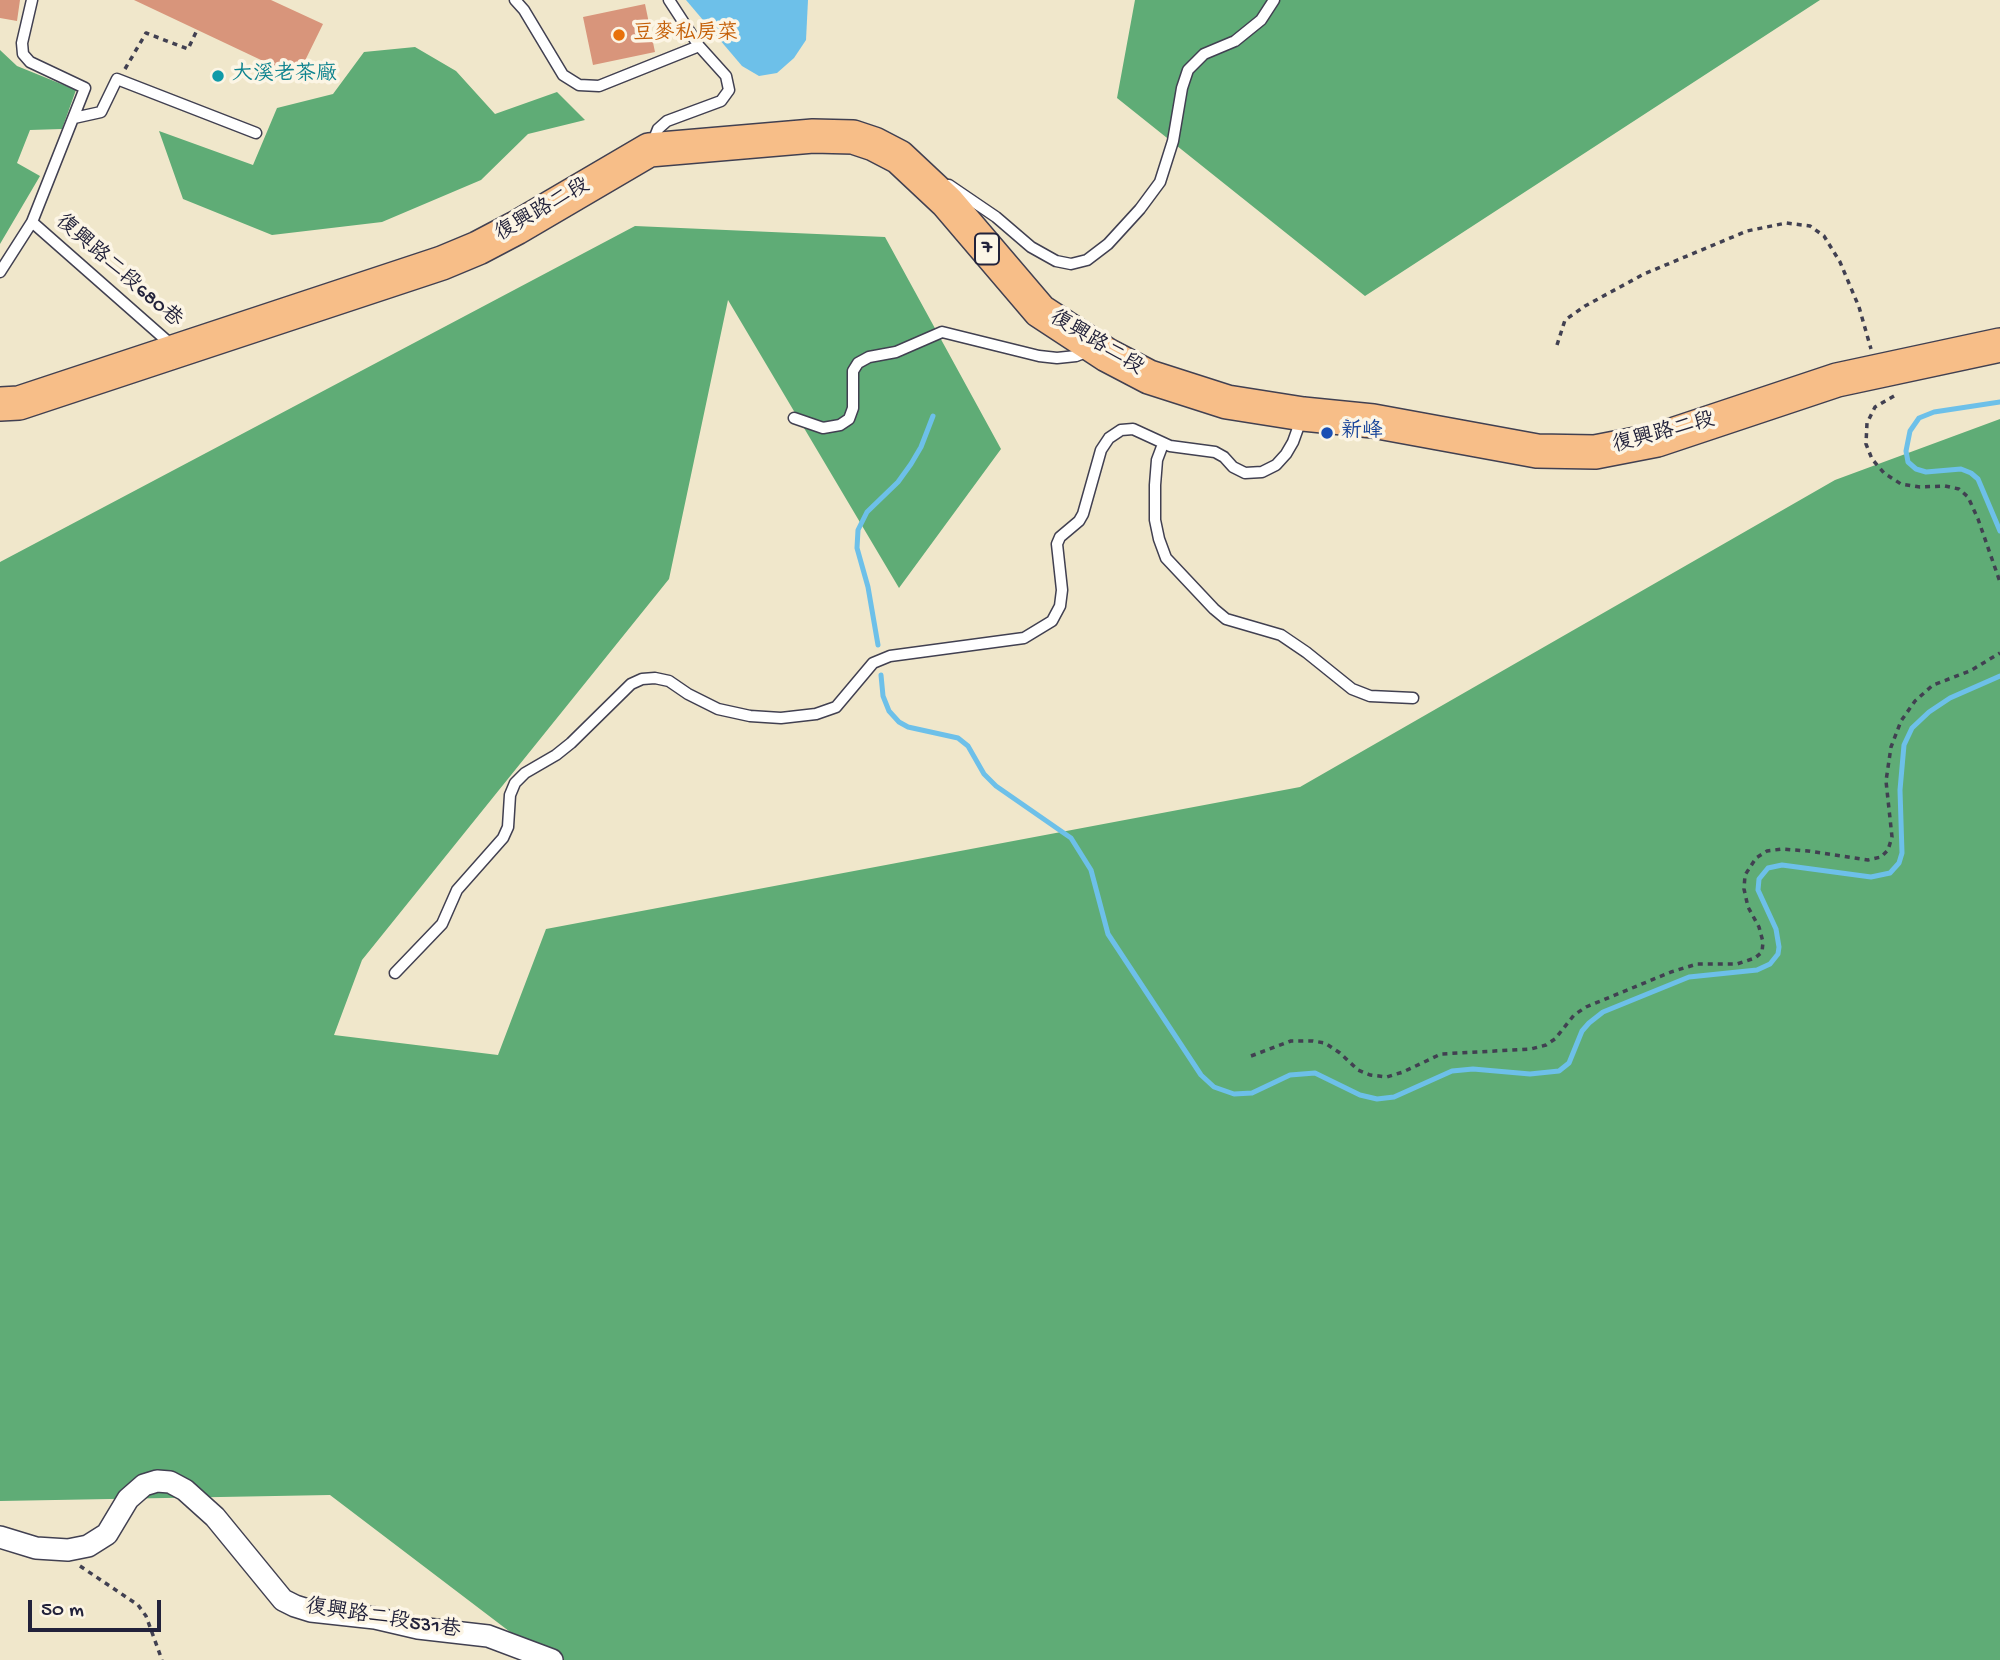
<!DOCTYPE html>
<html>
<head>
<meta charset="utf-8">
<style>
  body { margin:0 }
  #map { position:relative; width:2000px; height:1660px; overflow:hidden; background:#f0e7cb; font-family:"Gochi Hand",sans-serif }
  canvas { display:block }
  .scale { position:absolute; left:28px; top:1600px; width:133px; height:32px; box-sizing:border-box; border:4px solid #22223b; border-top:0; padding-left:9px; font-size:21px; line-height:24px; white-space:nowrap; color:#22223b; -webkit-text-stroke:5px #fcf5e5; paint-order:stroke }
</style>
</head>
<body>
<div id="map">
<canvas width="2000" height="1660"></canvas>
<div class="scale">50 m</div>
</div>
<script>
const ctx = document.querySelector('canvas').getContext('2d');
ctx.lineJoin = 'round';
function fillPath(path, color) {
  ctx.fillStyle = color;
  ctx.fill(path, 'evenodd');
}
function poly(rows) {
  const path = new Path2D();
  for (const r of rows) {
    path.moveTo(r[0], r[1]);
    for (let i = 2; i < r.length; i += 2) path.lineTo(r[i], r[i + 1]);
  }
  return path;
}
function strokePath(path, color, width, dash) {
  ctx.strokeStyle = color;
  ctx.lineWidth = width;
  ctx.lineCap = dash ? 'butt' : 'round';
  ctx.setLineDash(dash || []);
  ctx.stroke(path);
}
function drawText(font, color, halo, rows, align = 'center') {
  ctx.font = font + ' "Gochi Hand","LXGW WenKai TC",sans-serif';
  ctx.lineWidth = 7;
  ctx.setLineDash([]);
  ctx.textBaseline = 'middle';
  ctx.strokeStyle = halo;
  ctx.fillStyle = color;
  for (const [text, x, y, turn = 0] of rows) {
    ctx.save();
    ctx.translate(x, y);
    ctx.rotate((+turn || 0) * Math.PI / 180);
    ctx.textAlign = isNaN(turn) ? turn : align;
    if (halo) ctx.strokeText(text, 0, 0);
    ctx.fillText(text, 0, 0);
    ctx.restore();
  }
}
const forest = poly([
  [1135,0,1820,0,1365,296,1117,98],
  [415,47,456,71,495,114,557,92,585,120,528,134,481,180,382,222,272,235,183,199,159,131,253,165,277,108,333,94,364,52],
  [0,50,17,66,76,90,62,129,30,130,17,163,40,176,0,244],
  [635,226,885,237,1001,449,899,588,728,300,669,579,362,960,334,1035,498,1055,546,929,1300,787,1835,480,2000,419,2000,1660,547,1660,330,1495,0,1501,0,562]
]);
const water = poly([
  [686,0,808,0,806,40,794,58,777,73,759,76,742,66]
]);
const stream = poly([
  [2000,402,1934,412,1919,418,1910,431,1906,451,1908,462,1916,469,1926,472,1961,469,1971,473,1978,479,2000,531],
  [878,645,868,587,857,548,858,530,867,512,898,482,911,464,921,447,933,416],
  [881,675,883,696,889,711,899,722,908,727,958,738,968,746,984,774,996,786,1071,838,1091,870,1108,934,1201,1075,1214,1087,1234,1094,1252,1093,1290,1075,1315,1073,1360,1095,1377,1099,1394,1097,1452,1071,1473,1069,1530,1074,1559,1071,1569,1063,1582,1031,1589,1023,1603,1012,1689,977,1757,970,1770,964,1778,954,1779,947,1776,929,1758,890,1759,879,1768,868,1782,865,1871,877,1890,873,1899,863,1902,853,1900,790,1904,745,1912,728,1929,712,1950,698,2000,676]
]);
const building = poly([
  [0,0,20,0,17,21,0,18],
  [134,0,271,0,323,24,297,77],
  [645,4,655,52,593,65,583,17]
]);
const path = poly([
  [125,69,146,33,188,49,197,30],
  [1557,345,1565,320,1585,306,1644,274,1747,231,1786,223,1810,226,1824,236,1840,262,1859,307,1871,349],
  [1894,396,1875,407,1867,423,1866,444,1872,459,1884,473,1901,484,1920,487,1945,486,1959,489,1968,497,1978,519,2000,582],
  [1251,1056,1291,1041,1313,1041,1325,1043,1340,1053,1358,1070,1370,1075,1387,1077,1403,1072,1441,1054,1531,1049,1546,1045,1555,1039,1574,1015,1586,1007,1671,972,1697,964,1737,964,1755,958,1762,952,1763,942,1759,927,1748,907,1744,889,1745,875,1756,858,1767,851,1782,849,1808,851,1868,860,1881,857,1888,850,1892,837,1886,781,1891,747,1901,721,1915,701,1933,685,1970,671,2000,653],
  [80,1566,138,1605,146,1616,162,1660]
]);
const service = poly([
  [515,0,524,10,563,75,579,85,599,86,699,46],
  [74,118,101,112,117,79,256,133],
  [652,144,658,129,667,121,721,101,729,90,726,76,699,46,669,0],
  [949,185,996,217,1031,247,1056,261,1071,264,1087,260,1108,244,1140,209,1160,182,1173,141,1182,88,1188,70,1204,54,1235,41,1261,20,1274,0],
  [32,222,174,347],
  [0,272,32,222,85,88,30,62,23,54,22,43,32,0],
  [794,418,823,428,840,425,849,419,853,408,853,371,858,363,869,357,896,352,942,332,1039,356,1057,358,1076,356,1091,350],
  [1163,444,1157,460,1155,485,1155,520,1159,539,1166,558,1214,609,1226,619,1281,635,1306,652,1352,689,1370,696,1413,698],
  [395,973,442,924,457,890,503,838,508,827,510,795,515,783,525,773,556,755,571,743,631,684,642,679,655,678,669,681,688,694,718,709,750,716,781,718,816,714,836,707,873,663,890,656,1024,638,1052,621,1060,606,1062,590,1057,544,1060,537,1079,521,1083,514,1101,450,1109,438,1121,430,1133,429,1170,446,1215,452,1224,457,1233,467,1245,473,1262,472,1276,465,1286,454,1293,442,1302,417]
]);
const minor = poly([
  [0,1537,36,1548,68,1550,88,1546,107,1534,128,1499,144,1485,157,1481,170,1482,185,1490,215,1517,283,1600,295,1606,311,1611,375,1618,418,1628,488,1636,552,1660]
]);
const primary = poly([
  [0,404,19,403,442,263,478,248,516,228,649,150,813,136,853,137,874,144,899,157,947,202,1040,311,1107,355,1149,377,1227,402,1303,414,1373,421,1537,451,1595,452,1657,440,1837,380,2000,345]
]);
const markers = [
  [619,35,7,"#e8710a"],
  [218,76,7,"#0f9aa8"],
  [1327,433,7,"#1a4fb4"]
];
const shields = [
  [987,249,24]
];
const shieldNames = [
  ["7",987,249]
];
const foodNames = [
  ["豆麥私房菜",633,35]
];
const cultureNames = [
  ["大溪老茶廠",232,76]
];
const streetNames = [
  ["復興路二段",543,211,-30],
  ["復興路二段680巷",118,272,41],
  ["復興路二段",1096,344,31],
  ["復興路二段",1664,434,-15],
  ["復興路二段531巷",383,1620,9]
];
const transitNames = [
  ["新峰",1341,433]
];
fillPath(forest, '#5fac76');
fillPath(water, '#6dc0e9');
strokePath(stream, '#6dc0e9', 5);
fillPath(building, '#d8957b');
strokePath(service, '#414051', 13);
strokePath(minor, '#414051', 24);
strokePath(primary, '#414051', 36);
strokePath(path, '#414051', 3.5, [5, 5]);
strokePath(service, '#fff', 10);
strokePath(minor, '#fff', 21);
strokePath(primary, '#f7be88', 33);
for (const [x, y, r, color] of markers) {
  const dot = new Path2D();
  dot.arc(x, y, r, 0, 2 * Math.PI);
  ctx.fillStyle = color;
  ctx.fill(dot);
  strokePath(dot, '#fcf5e5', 2.5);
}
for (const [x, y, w] of shields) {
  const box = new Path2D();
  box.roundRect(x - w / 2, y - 15.5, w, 31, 5);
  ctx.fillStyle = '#fcf5e5';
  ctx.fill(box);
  strokePath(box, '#22223b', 2);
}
drawText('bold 19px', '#22223b', null, shieldNames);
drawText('21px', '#c56008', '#fcf5e5', foodNames, 'left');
drawText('21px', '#0d838f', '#fcf5e5', cultureNames, 'left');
drawText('21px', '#22223b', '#fcf5e5', streetNames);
drawText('21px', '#164399', '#fcf5e5', transitNames, 'left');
</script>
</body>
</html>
